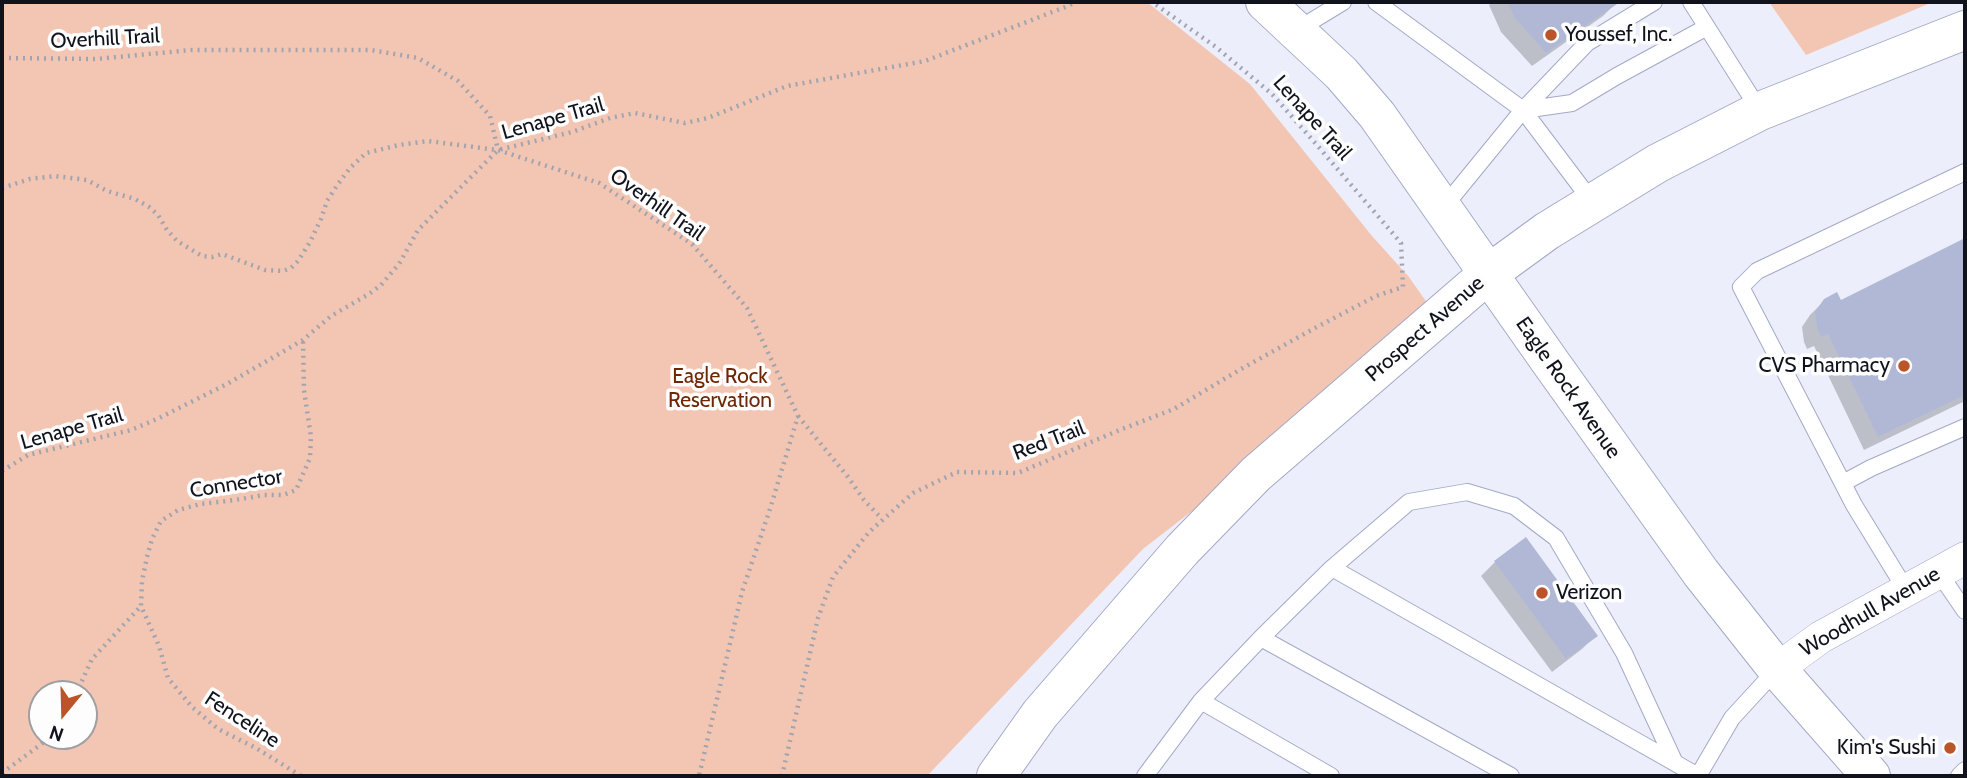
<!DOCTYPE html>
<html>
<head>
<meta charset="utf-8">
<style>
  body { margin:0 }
  #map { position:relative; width:1967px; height:778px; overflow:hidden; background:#eceffb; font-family:Cabin,sans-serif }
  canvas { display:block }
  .frame { position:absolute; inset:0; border:4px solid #10121c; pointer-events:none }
  .north { position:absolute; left:28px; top:680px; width:70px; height:70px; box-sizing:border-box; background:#fdfdfd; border:2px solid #9e9fa3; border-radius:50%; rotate:199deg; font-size:19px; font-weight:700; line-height:28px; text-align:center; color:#10121c }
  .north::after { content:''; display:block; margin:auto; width:24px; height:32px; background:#bb5428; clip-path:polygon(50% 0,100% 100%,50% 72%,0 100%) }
</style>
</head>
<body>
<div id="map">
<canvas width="1967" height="778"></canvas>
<div class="frame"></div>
<div class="north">N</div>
</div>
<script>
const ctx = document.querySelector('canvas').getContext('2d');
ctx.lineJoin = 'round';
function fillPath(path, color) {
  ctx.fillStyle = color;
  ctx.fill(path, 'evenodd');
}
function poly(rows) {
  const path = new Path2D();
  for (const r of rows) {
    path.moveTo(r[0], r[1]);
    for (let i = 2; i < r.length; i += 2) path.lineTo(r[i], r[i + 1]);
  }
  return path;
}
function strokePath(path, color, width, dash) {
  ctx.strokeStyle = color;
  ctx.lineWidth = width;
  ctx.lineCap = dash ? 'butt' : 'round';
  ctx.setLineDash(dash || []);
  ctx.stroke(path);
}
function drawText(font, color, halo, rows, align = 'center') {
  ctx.font = font + ' Cabin,sans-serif';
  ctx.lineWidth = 7;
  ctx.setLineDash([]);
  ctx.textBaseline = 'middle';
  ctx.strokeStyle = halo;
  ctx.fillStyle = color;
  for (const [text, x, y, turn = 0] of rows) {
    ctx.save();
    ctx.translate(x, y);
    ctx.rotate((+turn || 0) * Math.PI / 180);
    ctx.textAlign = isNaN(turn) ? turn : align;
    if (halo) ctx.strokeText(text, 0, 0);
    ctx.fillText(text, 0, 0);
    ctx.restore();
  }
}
const green = poly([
  [2,2,1147,2,1250,84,1372,236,1409,277,1437,317,1374,370,1143,549,927,776,2,776],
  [42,694,84,694,84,736,42,736],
  [1769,2,1933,2,1806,55]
]);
const shadow = poly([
  [1492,2,1617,2,1603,16,1532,66,1501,32,1489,5],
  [1965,240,1965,401,1864,450,1814,346,1807,349,1804,342,1802,327,1810,315,1825,300,1841,303],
  [1495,562,1596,635,1582,649,1552,672,1481,576]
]);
const building = poly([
  [1507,2,1620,2,1546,53,1515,18],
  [1965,238,1965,395,1878,437,1828,334,1821,337,1817,328,1815,312,1824,299,1837,292,1841,300],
  [1526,537,1598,636,1566,659,1494,561]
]);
const path = poly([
  [2,58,96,59,192,50,371,50,418,58,458,81,490,116,498,150,599,183,692,244,747,308,798,416,770,509,742,592,699,776],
  [2,188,30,179,55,176,87,180,107,191,135,199,149,207,158,215,167,230,177,241,202,256,212,257,222,254,265,270,283,271,291,268,298,261,310,242,321,219,327,201,338,184,350,168,366,153,399,145,428,141,497,150],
  [798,416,848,477,864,500,882,519],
  [2,471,28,455,131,430,157,419,227,384,303,340,331,316,369,294,381,285,399,264,418,230,498,150,572,132,610,118,635,113,685,123,708,118,787,86,925,61,1068,6,1075,2],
  [76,694,92,659,141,606],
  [2,773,40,745,50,736],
  [301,776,256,748,218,729,192,707,168,678,159,646,141,606,142,581,147,557,152,539,161,521,178,510,201,504,235,500,264,495,283,495,296,490,310,458,311,437,304,390,303,341],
  [782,776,818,618,833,577,869,532,913,493,957,472,1018,473,1122,429,1174,409,1241,369,1315,328,1376,296,1403,287,1401,243,1316,144,1272,94,1216,47,1152,2]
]);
const service = poly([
  [1376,2,1523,110,1587,43,1654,2],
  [1691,2,1760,111],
  [1297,30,1343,2],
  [1523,110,1593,203],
  [1443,208,1523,110,1572,103,1617,76,1707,27],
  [1843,483,1871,468,1965,427],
  [1332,568,1698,776],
  [1939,573,1965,611],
  [1906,590,1854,505,1741,287,1757,271,1965,172],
  [1261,638,1511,776],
  [1201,701,1331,776],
  [1145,776,1201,701,1261,638,1332,568,1409,502,1467,492,1514,506,1556,538,1624,653,1675,763],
  [1698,776,1732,718,1777,669],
  [1959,776,1965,770]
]);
const minor = poly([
  [1777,669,1821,637,1965,558]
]);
const primary = poly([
  [1265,2,1341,73,1377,115,1551,363,1701,573,1777,669,1871,776],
  [996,776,1040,714,1182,550,1217,514,1256,474,1488,274,1547,231,1658,163,1760,111,1965,30]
]);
const markers = [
  [1551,35,7,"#bb5428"],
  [1904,366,7,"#bb5428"],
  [1542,593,7,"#bb5428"],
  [1950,748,7,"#bb5428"]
];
const poiNames = [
  ["Youssef, Inc.",1565,35],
  ["CVS Pharmacy",1890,366,"right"],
  ["Verizon",1556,593],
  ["Kim's Sushi",1936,748,"right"]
];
const streetNames = [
  ["Overhill Trail",105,39,-3],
  ["Lenape Trail",1312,118,48],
  ["Lenape Trail",553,119,-16],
  ["Overhill Trail",657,205,35],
  ["Prospect Avenue",1425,329,-41],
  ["Eagle Rock Avenue",1568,388,55],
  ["Lenape Trail",72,429,-16],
  ["Red Trail",1049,441,-21],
  ["Connector",236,484,-9],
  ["Woodhull Avenue",1870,612,-30],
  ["Fenceline",242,720,33]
];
const parkNames = [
  ["Eagle Rock",720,377],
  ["Reservation",720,401]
];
fillPath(green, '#f3c6b4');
fillPath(shadow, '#0003');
fillPath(building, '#b1b8d5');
strokePath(service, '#a3a9c6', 18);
strokePath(minor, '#a3a9c6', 33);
strokePath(primary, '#a3a9c6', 40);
strokePath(path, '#a1a4af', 4.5, [2, 5]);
strokePath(service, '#fff', 16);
strokePath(minor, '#fff', 32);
strokePath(primary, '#fff', 38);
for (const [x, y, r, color] of markers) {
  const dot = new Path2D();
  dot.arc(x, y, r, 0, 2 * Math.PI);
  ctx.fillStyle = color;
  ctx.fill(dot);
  strokePath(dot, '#fdfdfd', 2.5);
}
drawText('21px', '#10121c', '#fdfdfd', poiNames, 'left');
drawText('21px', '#10121c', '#fdfdfd', streetNames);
drawText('21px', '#6e2703', '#fdfdfd', parkNames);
</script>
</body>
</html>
